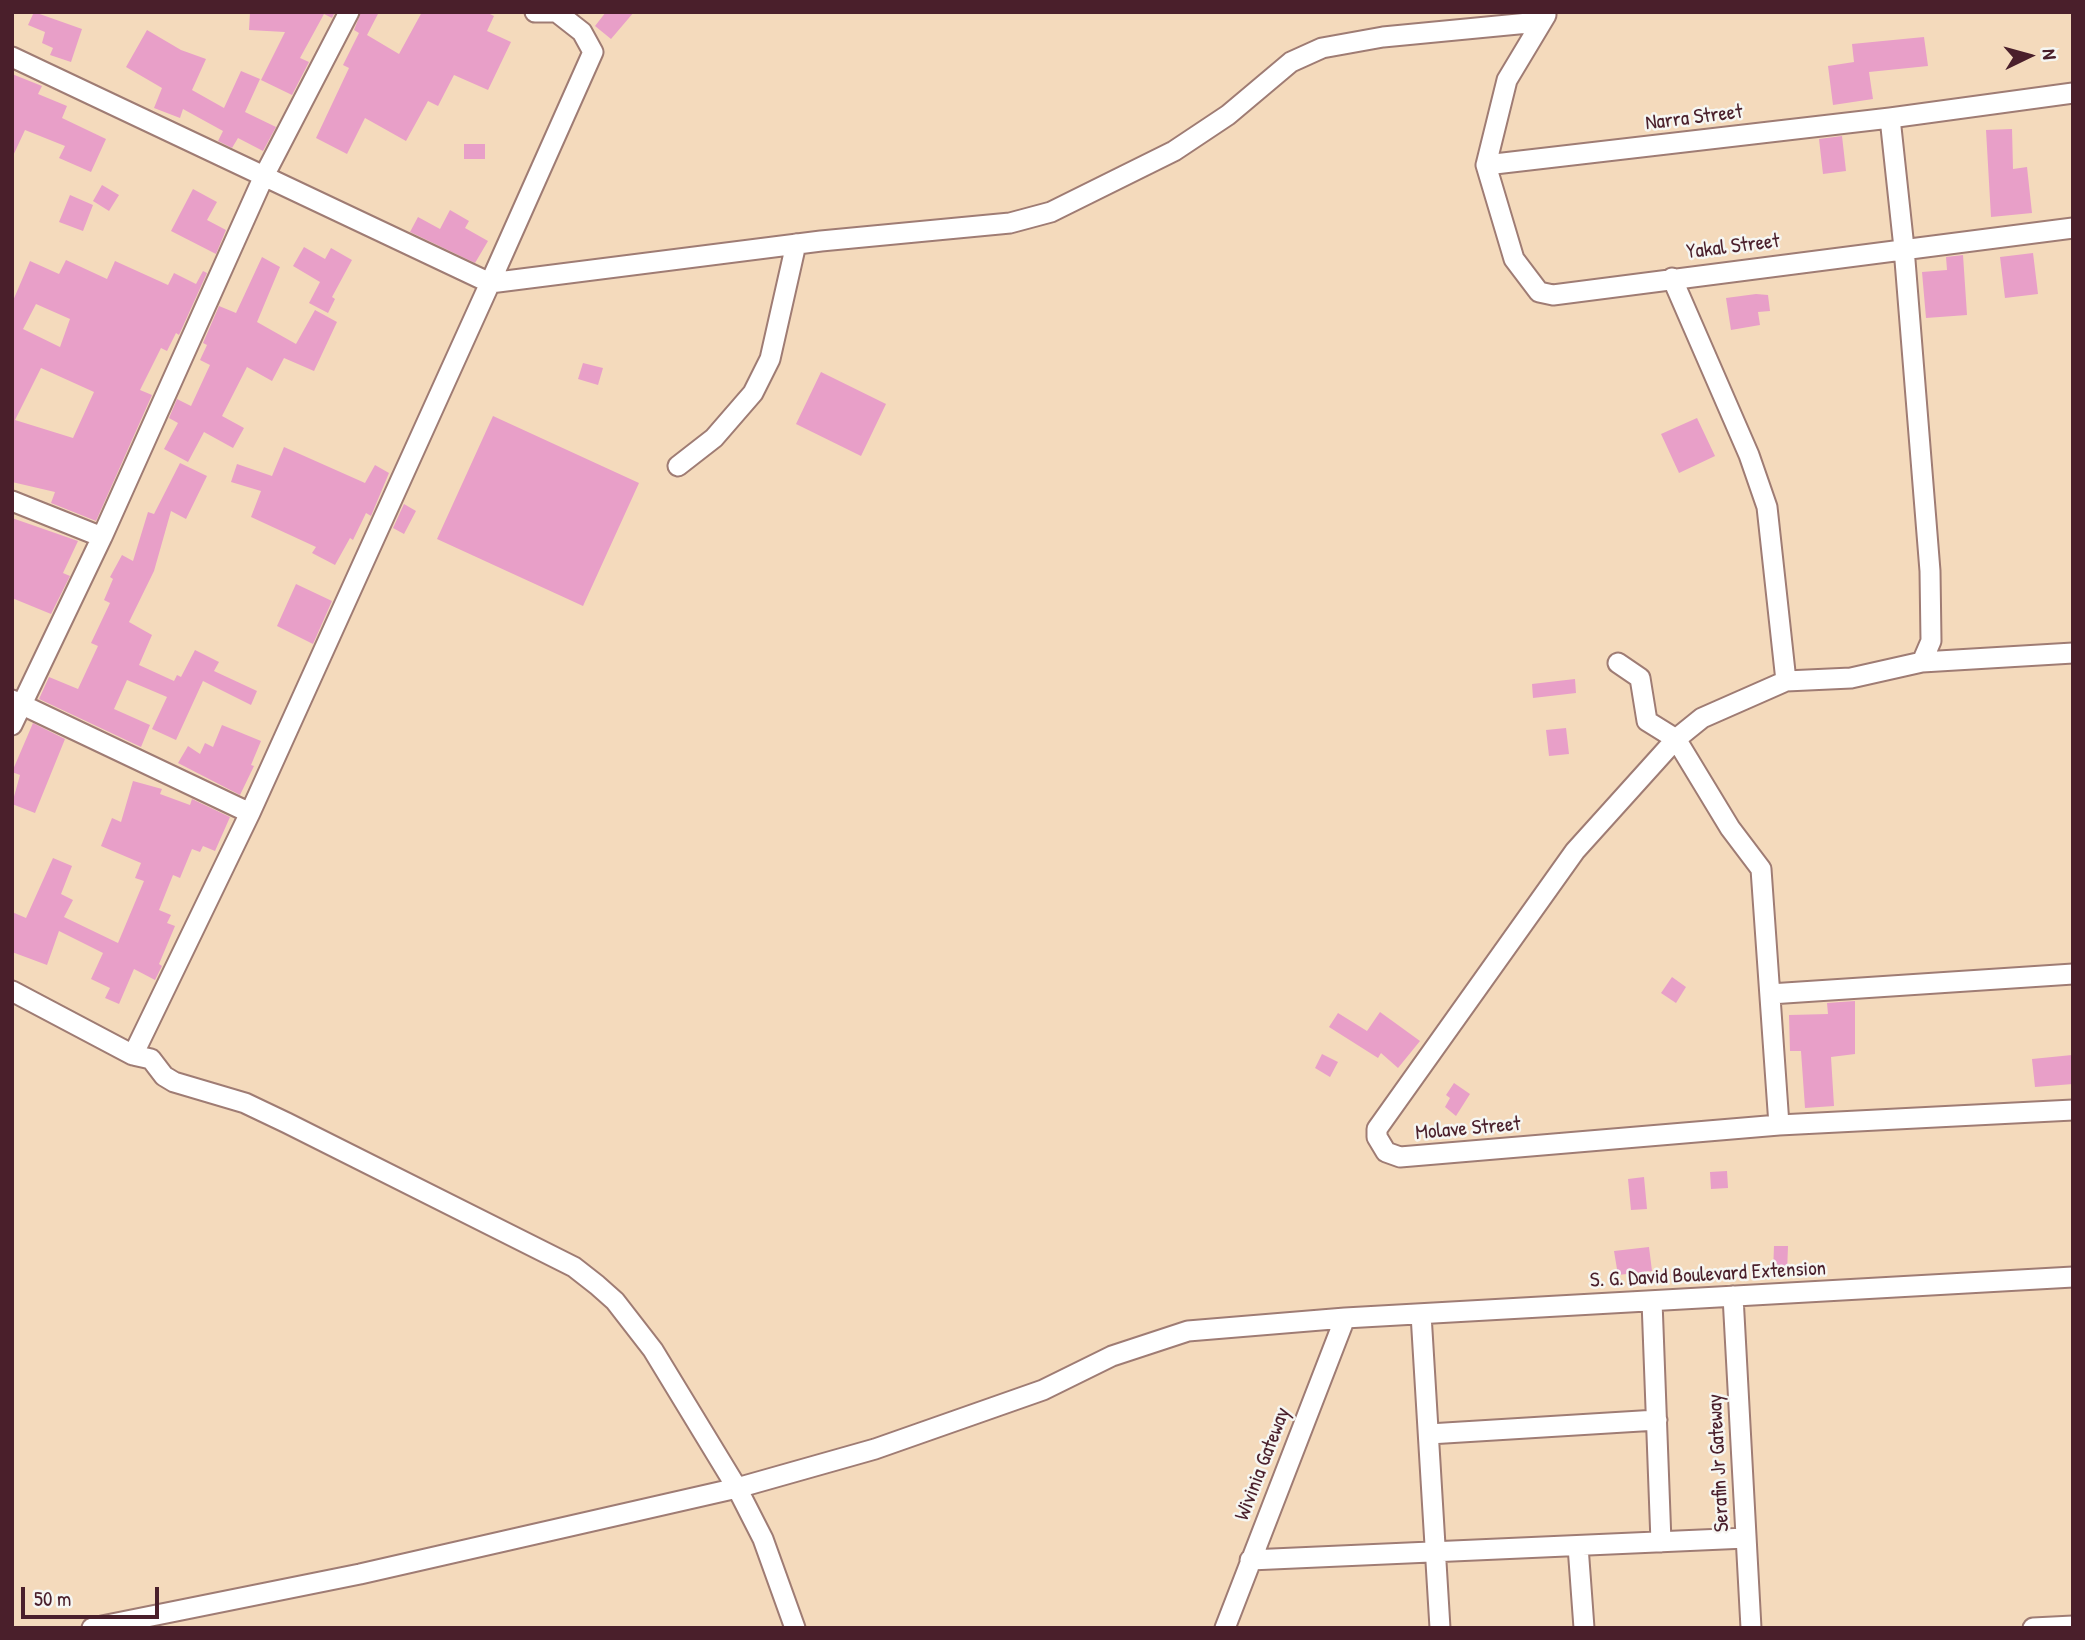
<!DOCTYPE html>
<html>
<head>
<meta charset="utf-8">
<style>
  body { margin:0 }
  #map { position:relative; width:2085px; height:1640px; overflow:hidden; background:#f4dabc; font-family:"Patrick Hand",sans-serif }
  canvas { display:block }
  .frame { position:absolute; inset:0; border:14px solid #4a1f2b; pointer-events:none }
  .north { position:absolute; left:1994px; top:21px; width:70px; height:70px; -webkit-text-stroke:5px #f6f6f2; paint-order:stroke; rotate:85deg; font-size:19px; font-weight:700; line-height:28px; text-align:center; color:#4a1f2b }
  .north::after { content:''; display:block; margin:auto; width:24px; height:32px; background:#4a1f2b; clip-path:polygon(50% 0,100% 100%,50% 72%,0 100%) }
  .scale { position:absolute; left:21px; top:1587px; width:138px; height:32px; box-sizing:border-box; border:4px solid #4a1f2b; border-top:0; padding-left:9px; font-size:21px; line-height:24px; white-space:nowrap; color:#4a1f2b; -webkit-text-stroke:5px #f6f6f2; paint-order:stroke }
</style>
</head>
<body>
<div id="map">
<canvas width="2085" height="1640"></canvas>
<div class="frame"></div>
<div class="north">N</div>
<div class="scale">50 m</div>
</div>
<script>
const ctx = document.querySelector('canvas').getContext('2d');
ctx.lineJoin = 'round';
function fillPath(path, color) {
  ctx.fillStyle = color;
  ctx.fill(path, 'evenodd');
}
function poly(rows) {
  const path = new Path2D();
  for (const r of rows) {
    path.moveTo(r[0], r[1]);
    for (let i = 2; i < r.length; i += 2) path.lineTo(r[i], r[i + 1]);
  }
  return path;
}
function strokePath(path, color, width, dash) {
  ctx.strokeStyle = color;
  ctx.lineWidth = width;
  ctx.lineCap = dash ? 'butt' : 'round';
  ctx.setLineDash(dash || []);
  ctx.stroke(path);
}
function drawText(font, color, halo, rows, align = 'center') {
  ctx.font = font + ' "Patrick Hand",sans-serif';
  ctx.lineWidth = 5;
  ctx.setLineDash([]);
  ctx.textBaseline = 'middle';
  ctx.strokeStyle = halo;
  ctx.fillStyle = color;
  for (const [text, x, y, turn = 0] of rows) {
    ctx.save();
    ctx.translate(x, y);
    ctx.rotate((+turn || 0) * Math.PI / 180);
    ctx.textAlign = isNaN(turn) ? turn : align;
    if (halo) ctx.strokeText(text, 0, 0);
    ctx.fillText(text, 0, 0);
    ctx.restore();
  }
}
const building = poly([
  [34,12,82,29,71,62,50,55,53,48,42,43,45,32,28,25],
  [250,12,335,12,332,18,324,14,300,58,309,62,292,95,261,80,285,32,249,30],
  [361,12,379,12,367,35,399,54,422,12,486,12,494,16,487,31,511,42,488,90,454,75,438,106,428,101,406,141,365,118,347,154,316,138,349,68,343,65,359,33,354,30],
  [606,12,634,12,611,39,595,26],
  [147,30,181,50,206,59,192,90,224,108,241,71,260,79,245,112,276,127,263,151,238,138,232,148,218,141,223,131,183,109,180,118,154,108,162,88,126,67],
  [1924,37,1928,66,1869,72,1873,99,1833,105,1828,66,1854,62,1852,44],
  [12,74,42,86,38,94,67,106,62,118,106,139,91,172,59,158,65,146,25,130,12,158],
  [2012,129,2013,169,2027,167,2032,213,1991,217,1986,130],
  [1842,136,1846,171,1823,174,1819,139],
  [464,144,485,144,485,159,464,159],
  [102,185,119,195,109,211,93,201],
  [193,189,217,202,207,220,226,230,216,254,171,231],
  [70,195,93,205,83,231,59,222],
  [450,210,469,221,465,228,488,241,475,263,410,232,418,217,440,229],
  [304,247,325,259,331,248,352,260,332,297,335,299,328,313,309,303,320,282,293,266],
  [2033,253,2038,294,2005,298,2000,257],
  [1963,255,1967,315,1926,318,1922,272,1947,270,1946,257],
  [262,257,280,267,257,322,296,344,315,310,337,322,314,371,284,358,272,381,247,367,222,416,244,428,233,448,204,432,188,462,164,449,178,423,169,418,177,399,191,406,210,365,200,360,207,345,203,343,219,306,236,313],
  [66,260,107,279,115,261,168,285,174,273,196,284,203,271,207,273,179,335,176,333,167,351,161,348,140,390,152,395,96,521,51,503,55,492,12,482,12,303,30,261,59,274],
  [36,304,70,319,60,347,23,329],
  [41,368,94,392,73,438,15,420],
  [1756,294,1768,295,1770,311,1758,312,1760,325,1731,330,1726,298],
  [583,363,603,368,598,385,578,379],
  [821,372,886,404,861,456,796,424],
  [493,416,639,483,583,606,437,539],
  [1697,418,1715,456,1679,473,1661,434],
  [284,447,365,483,375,465,389,473,371,516,366,513,353,540,350,538,335,565,312,553,316,547,251,517,261,491,231,482,237,464,272,476],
  [180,463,207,476,186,519,171,511,154,571,129,622,152,635,139,665,174,681,177,675,181,677,195,650,219,662,214,671,257,691,251,705,203,681,176,740,152,729,167,697,127,680,114,709,150,725,141,747,39,699,49,677,78,689,98,646,91,643,110,603,104,600,113,579,110,577,122,555,133,561,148,512,154,514],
  [404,504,416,511,404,534,393,528],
  [12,518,78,541,63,573,70,576,51,614,12,598],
  [296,584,332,601,313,644,277,626],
  [1575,679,1576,693,1533,698,1532,684],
  [33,723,65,739,35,813,12,804,20,775,12,772],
  [222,725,261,741,251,765,254,766,240,795,178,763,188,746,200,754,205,743,213,747],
  [1566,728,1569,754,1549,756,1546,730],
  [133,781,162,789,160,794,190,805,192,799,230,817,215,851,203,846,200,852,192,849,180,878,173,875,159,910,171,915,167,923,175,926,159,964,162,966,155,980,134,969,119,1004,105,998,110,988,91,979,103,953,59,931,47,965,12,952,12,912,26,918,53,858,72,866,61,894,73,900,64,917,118,943,144,881,135,878,141,863,101,846,112,818,121,822],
  [1672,977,1686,987,1676,1003,1661,993],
  [1855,1001,1855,1054,1831,1057,1834,1106,1805,1108,1801,1051,1790,1051,1789,1015,1828,1014,1827,1003],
  [1380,1012,1420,1041,1398,1068,1381,1053,1378,1058,1329,1027,1338,1013,1367,1031],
  [1322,1054,1338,1062,1330,1077,1315,1068],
  [2072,1055,2073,1084,2035,1087,2032,1059],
  [1454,1083,1470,1094,1456,1116,1445,1107,1450,1098,1446,1095],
  [1727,1171,1728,1188,1711,1189,1710,1172],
  [1644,1177,1647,1209,1631,1210,1628,1179],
  [1774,1246,1788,1246,1787,1273,1773,1273],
  [1649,1247,1652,1271,1618,1275,1614,1251]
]);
const minor = poly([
  [535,12,561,12],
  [12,57,490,283,250,813,133,1055,12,991],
  [1890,118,1904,248,1930,571,1931,641,1922,662],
  [1486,165,1514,259,1539,292,1553,295,2073,228],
  [1486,165,1890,118,2073,93],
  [1486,165,1507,80,1546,15],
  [1672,278,1749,455,1767,507,1786,681],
  [490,283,821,241,1010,223,1051,212,1174,151,1228,115,1291,62,1322,48,1383,37,1539,22],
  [490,283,593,52,582,32,559,14],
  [678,466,714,438,753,393,770,359,796,244],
  [12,501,102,537],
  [2073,653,1922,662,1851,678,1786,681,1702,718,1676,739,1575,851,1377,1129,1377,1137,1386,1152,1400,1157,1779,1125,2073,1110],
  [1618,663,1640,678,1647,721,1676,739,1730,828,1761,869,1779,1125],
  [12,700,250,813],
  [12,725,102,537,264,176,349,12],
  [1770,994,2073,974],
  [133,1055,151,1059,164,1076,174,1082,245,1103,287,1123,574,1267,597,1285,615,1301,653,1350,737,1488,763,1539,795,1628],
  [1733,1296,1751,1628],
  [1652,1301,1661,1542],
  [1421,1314,1440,1628],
  [1429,1434,1657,1420],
  [1578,1546,1584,1628],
  [1250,1560,1746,1538],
  [92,1628,360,1574,737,1488,875,1449,1043,1390,1112,1356,1188,1331,1345,1318,2073,1277],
  [1225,1628,1345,1318],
  [2033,1628,2073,1626]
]);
const streetNames = [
  ["Narra Street",1694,118,-7],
  ["Yakal Street",1733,247,-7],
  ["Molave Street",1468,1129,-5],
  ["S. G. David Boulevard Extension",1708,1275,-3],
  ["Serafin Jr Gateway",1719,1463,-93],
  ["Wivinia Gateway",1263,1464,-69]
];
fillPath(building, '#e89fc8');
strokePath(minor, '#9f7c74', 23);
strokePath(minor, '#fff', 19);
drawText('21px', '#4a1f2b', '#f6f6f2', streetNames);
</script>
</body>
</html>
